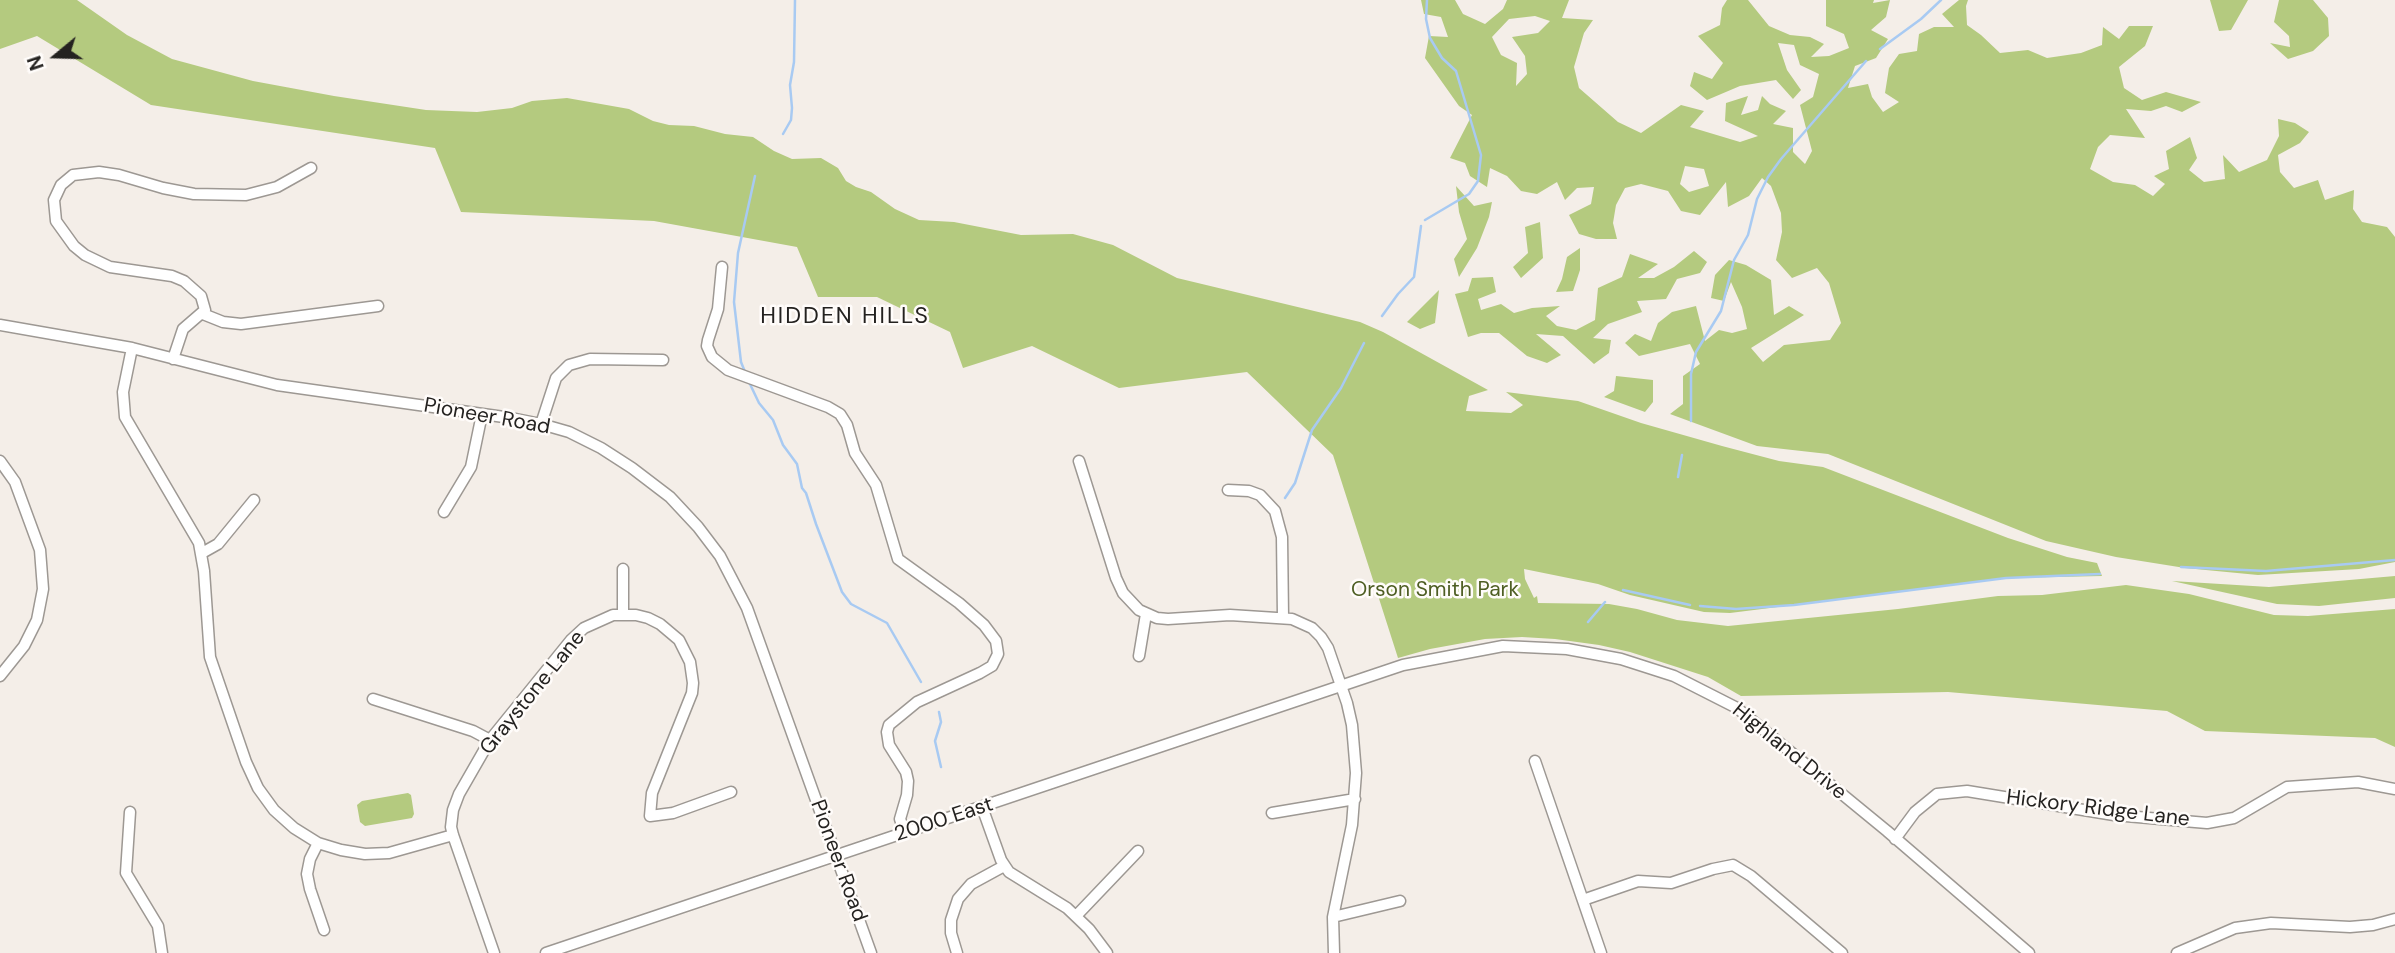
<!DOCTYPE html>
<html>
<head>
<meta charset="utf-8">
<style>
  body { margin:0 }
  #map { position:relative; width:2395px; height:953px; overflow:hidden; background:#f4eee8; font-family:"DM Sans",sans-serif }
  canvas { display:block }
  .north { position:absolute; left:21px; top:21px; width:70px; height:70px; -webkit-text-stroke:5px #fffcfa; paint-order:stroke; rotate:251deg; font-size:19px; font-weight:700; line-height:28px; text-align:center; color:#242220 }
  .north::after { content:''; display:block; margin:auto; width:24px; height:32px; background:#242220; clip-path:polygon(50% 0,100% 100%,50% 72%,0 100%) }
</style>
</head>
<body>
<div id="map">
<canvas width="2395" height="953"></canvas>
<div class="north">N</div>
</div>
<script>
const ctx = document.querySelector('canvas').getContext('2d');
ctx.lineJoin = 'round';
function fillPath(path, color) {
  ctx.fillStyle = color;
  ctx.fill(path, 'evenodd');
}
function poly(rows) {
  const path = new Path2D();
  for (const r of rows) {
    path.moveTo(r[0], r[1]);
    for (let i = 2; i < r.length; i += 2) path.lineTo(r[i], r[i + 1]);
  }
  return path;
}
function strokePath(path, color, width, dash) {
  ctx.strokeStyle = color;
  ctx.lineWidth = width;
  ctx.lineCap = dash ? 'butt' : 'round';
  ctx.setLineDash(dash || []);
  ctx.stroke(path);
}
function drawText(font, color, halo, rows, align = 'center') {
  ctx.font = font + ' "DM Sans",sans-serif';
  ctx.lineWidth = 5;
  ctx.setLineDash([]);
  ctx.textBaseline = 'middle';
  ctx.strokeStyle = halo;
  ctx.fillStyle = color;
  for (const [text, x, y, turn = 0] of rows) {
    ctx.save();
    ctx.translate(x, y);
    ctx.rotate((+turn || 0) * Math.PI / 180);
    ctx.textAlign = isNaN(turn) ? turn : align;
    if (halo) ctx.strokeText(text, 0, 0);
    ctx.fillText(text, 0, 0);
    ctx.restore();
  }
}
const green = poly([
  [0,0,77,0,127,35,172,59,253,81,334,96,426,110,477,112,512,108,532,101,567,98,629,109,653,121,669,125,694,126,725,134,753,137,774,151,792,159,821,158,838,168,846,181,856,187,871,192,895,209,919,220,954,222,1021,235,1073,234,1113,245,1177,278,1360,322,1383,332,1488,390,1469,396,1466,411,1511,413,1523,405,1506,392,1578,401,1641,423,1722,446,1779,461,1823,467,2008,538,2067,557,2097,563,2102,576,2009,578,1730,613,1704,612,1630,595,1598,584,1524,569,1525,579,1534,598,1537,596,1538,603,1609,604,1637,609,1677,620,1728,626,1898,609,1998,596,2042,595,2126,585,2189,594,2274,615,2308,616,2395,609,2395,747,2375,738,2205,731,2167,711,1948,692,1741,696,1708,677,1630,652,1599,645,1555,639,1522,637,1485,639,1430,649,1398,658,1333,455,1247,372,1119,388,1032,346,963,368,950,332,877,297,818,297,797,247,654,221,461,212,435,148,151,105,37,36,0,49],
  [1421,0,1455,0,1463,14,1485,24,1503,9,1507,0,1569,0,1562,18,1593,20,1584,33,1574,67,1579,88,1618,122,1641,133,1681,105,1704,111,1690,127,1740,142,1758,136,1725,121,1726,103,1748,96,1741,115,1758,110,1762,96,1770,104,1786,111,1773,124,1793,128,1793,152,1805,164,1812,151,1800,105,1813,97,1819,74,1800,65,1794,45,1778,43,1787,70,1801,90,1793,99,1776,80,1740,86,1707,100,1690,86,1694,72,1712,79,1723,63,1698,36,1720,25,1722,8,1727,0,1748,0,1769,26,1790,35,1810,37,1824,44,1811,57,1829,56,1849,48,1844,34,1826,26,1826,0,1874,0,1873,3,1890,0,1886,17,1871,30,1888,39,1876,58,1855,66,1848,88,1868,84,1872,97,1883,112,1899,102,1885,93,1889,68,1899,54,1917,51,1919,34,1934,27,1954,27,1942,14,1959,0,1968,0,1966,6,1967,25,1981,35,2000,53,2028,50,2047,58,2081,53,2102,45,2103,27,2119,39,2129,26,2153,26,2145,46,2119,67,2124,88,2142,100,2166,92,2201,102,2182,112,2166,106,2151,111,2126,109,2145,138,2110,135,2098,147,2090,169,2113,182,2135,185,2153,196,2165,184,2154,176,2169,169,2166,151,2190,137,2197,158,2189,170,2204,182,2225,179,2223,155,2239,172,2267,160,2279,136,2278,119,2295,123,2309,132,2300,143,2278,155,2280,172,2294,188,2318,180,2325,200,2354,190,2353,209,2362,222,2387,227,2395,237,2395,562,2359,569,2258,575,2185,568,2116,557,2046,541,1828,454,1757,446,1670,414,1683,404,1683,376,1700,364,1690,344,1639,356,1625,343,1635,334,1651,341,1658,323,1672,312,1696,306,1705,341,1719,330,1732,333,1747,329,1742,307,1731,282,1724,301,1711,298,1715,275,1729,260,1746,265,1771,280,1774,315,1789,306,1804,315,1751,348,1763,362,1784,345,1830,340,1841,323,1829,283,1817,268,1792,278,1776,260,1782,232,1781,213,1771,186,1762,178,1749,196,1728,207,1726,182,1700,215,1681,211,1668,191,1641,184,1625,188,1616,205,1613,223,1617,239,1596,239,1579,234,1569,215,1591,204,1594,187,1577,188,1565,200,1557,182,1537,194,1521,191,1507,176,1490,168,1487,187,1470,176,1465,163,1450,158,1472,115,1459,106,1425,58,1429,36,1448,37,1441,17,1424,14],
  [1535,16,1550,21,1538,33,1512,37,1525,56,1527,74,1516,86,1517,63,1501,55,1492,37,1509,19],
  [1685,166,1704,169,1709,186,1689,192,1680,184],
  [2210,0,2248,0,2231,30,2219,31],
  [2279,0,2313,0,2328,18,2329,36,2313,51,2288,59,2270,43,2290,47,2289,36,2274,22],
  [1456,186,1474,206,1492,202,1489,217,1477,248,1459,277,1454,259,1467,239,1459,212],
  [1540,222,1543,258,1521,278,1513,267,1528,253,1525,227],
  [1580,248,1580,270,1573,291,1556,292,1562,279,1567,257],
  [1694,251,1707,262,1700,273,1677,279,1666,299,1637,301,1642,312,1608,324,1593,338,1611,340,1609,353,1594,364,1563,336,1536,334,1561,355,1547,363,1527,356,1499,333,1481,333,1468,337,1455,294,1468,291,1472,278,1493,277,1496,292,1478,299,1481,310,1501,304,1514,313,1532,308,1560,306,1546,316,1557,326,1576,330,1595,320,1598,288,1622,277,1630,254,1658,264,1638,278,1654,278,1674,267],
  [1439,290,1435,323,1420,329,1407,322],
  [1616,376,1653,380,1653,402,1645,412,1604,397,1614,391],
  [2395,576,2395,598,2319,606,2277,604,2172,581,2269,587],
  [408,793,411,795,414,814,412,818,365,826,360,822,357,805,362,801]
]);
const stream = poly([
  [1880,49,1921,19,1941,0],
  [783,134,791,120,792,108,790,85,794,62,795,0],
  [1425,220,1469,194,1478,181,1481,155,1456,71,1442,58,1430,38,1426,19,1427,0],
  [1382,316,1398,294,1414,277,1421,226],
  [745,372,741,362,734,302,738,253,755,176],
  [749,382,759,403,773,420,783,445,797,464,802,488,806,493,816,524,842,592,851,604,887,623,921,682],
  [1691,421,1691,374,1696,352,1721,311,1734,260,1748,235,1757,199,1768,177,1781,159,1866,61],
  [1678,477,1682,455],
  [1285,498,1295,483,1312,430,1341,388,1364,343],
  [2181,567,2266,571,2395,560],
  [1623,590,1690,605],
  [1700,606,1736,609,1794,605,2006,578,2100,574],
  [1588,622,1605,602],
  [939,712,941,722,935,741,941,767]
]);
const minor = poly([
  [722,267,718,309,708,340,707,346,712,357,728,370,828,407,840,414,847,425,855,453,876,485,898,559,959,603,984,625,996,641,998,654,992,666,980,673,917,702,889,725,887,732,889,745,906,772,908,781,907,795,900,819,905,833],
  [203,314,223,322,241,324,378,306],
  [0,325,132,348,277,385,511,418,541,424,569,432,601,448,632,468,670,497,698,527,720,556,747,608,871,953],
  [132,348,123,392,125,417,199,543,204,571,210,657,246,762,258,788,274,810,294,828,318,843,341,850,365,854,389,853,453,835],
  [173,359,183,329,205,310,201,296,184,281,172,276,110,267,85,255,74,246,56,221,54,200,61,185,73,175,99,172,119,175,163,188,194,194,246,195,277,187,311,168],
  [541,424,556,378,569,365,590,359,663,360],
  [0,461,15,482,40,550,43,589,37,620,24,646,0,676],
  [1079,461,1116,578,1123,593,1139,610,1157,618,1168,619,1230,615,1292,619,1312,628,1321,637,1328,648,1347,703,1352,725,1356,773,1352,825,1333,917,1334,953],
  [1228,490,1249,491,1260,495,1275,511,1282,537,1283,617],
  [444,512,471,467,482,414],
  [202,553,218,544,254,500],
  [623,569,623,614],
  [1139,656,1146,614],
  [373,699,473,731,490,740],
  [1535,761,1601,953],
  [982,807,1001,860,1009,872,1067,908,1089,929,1107,953],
  [130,812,126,873,158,926,162,953],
  [1272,813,1355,799],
  [1895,839,1915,812,1937,794,1967,791,2114,815,2207,823,2234,818,2287,787,2358,782,2395,789],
  [318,843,310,859,307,874,310,889,324,930],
  [1583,900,1638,881,1671,883,1713,869,1733,865,1751,876,1842,953],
  [1076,916,1138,851],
  [1333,917,1400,901],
  [494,953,453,835,451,827,453,810,459,794,490,740,571,640,584,628,613,615,636,615,648,618,660,624,679,640,690,662,693,683,692,693,652,793,650,816,673,813,731,792],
  [546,953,1403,665,1503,646,1567,649,1621,659,1674,676,1737,708,1887,831,2029,953],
  [957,953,951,933,951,920,958,899,971,884,1004,866],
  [2177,953,2235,928,2271,923,2350,927,2373,925,2395,919]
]);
const streetNames = [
  ["Pioneer Road",487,417,10],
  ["Graystone Lane",533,693,-51],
  ["Highland Drive",1789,752,39],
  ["Hickory Ridge Lane",2098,809,7],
  ["2000 East",944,820,-18],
  ["Pioneer Road",838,861,70]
];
const parkNames = [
  ["Orson Smith Park",1435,590]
];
const neighbourhoodNames = [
  ["HIDDEN HILLS",845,317]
];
fillPath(green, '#b4ca7f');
strokePath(stream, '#a8caf2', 2.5);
strokePath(minor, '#9d9893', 13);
strokePath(minor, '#fff', 10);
drawText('21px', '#242220', '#fffcfa', streetNames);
drawText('21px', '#4e5e23', '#fffcfa', parkNames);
ctx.letterSpacing = '2px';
drawText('23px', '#242220', '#fffcfa', neighbourhoodNames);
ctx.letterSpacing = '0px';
</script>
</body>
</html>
